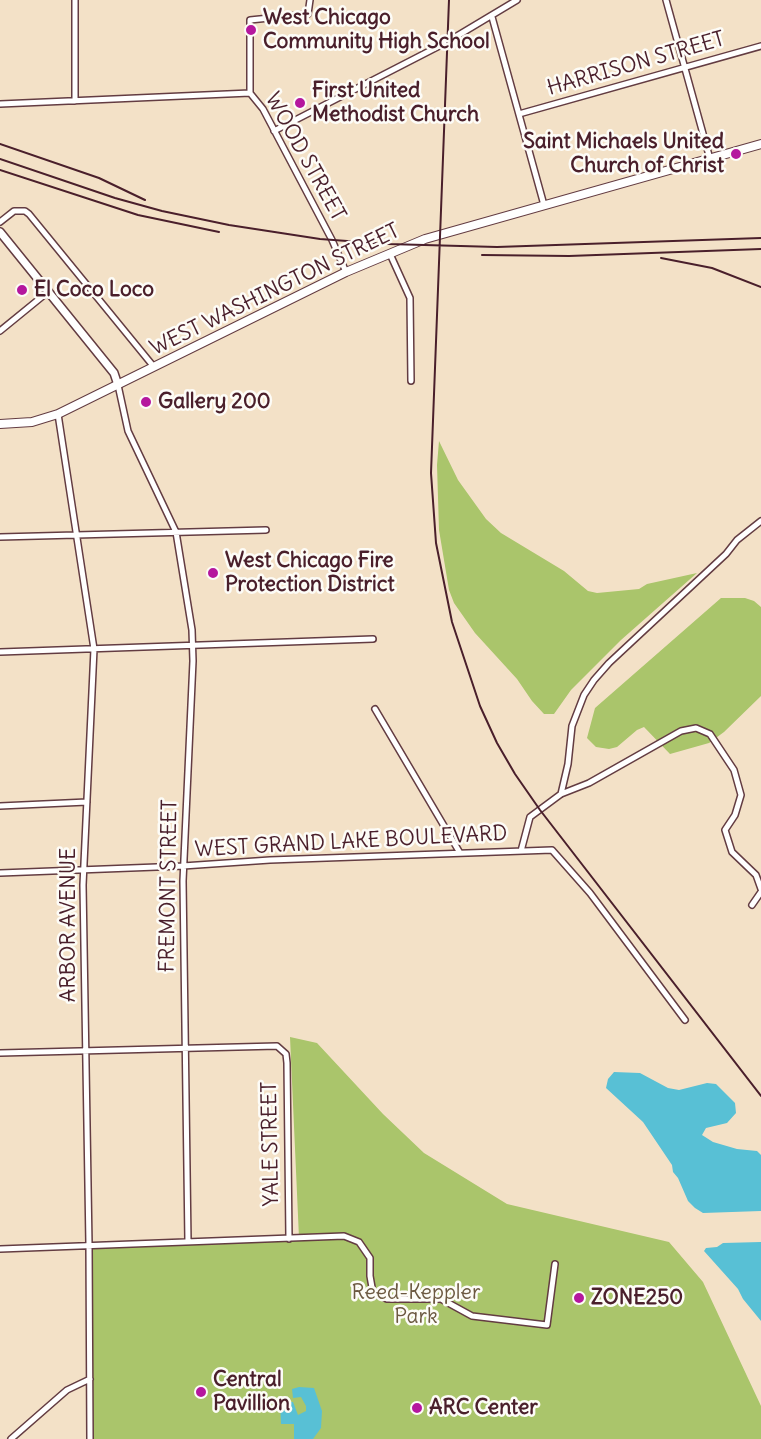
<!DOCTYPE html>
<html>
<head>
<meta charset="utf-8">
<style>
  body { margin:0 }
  canvas { display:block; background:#f3e1c7 }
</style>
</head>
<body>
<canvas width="761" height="1439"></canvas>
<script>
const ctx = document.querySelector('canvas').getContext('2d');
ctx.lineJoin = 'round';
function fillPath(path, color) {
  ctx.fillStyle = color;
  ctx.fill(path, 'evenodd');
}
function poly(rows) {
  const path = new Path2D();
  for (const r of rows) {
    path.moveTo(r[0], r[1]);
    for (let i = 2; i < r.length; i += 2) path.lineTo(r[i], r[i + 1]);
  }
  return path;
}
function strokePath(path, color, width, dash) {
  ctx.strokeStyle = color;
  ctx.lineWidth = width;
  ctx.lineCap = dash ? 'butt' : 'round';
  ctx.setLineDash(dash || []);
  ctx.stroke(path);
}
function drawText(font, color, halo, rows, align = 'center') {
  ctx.font = font + ' Delius,sans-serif';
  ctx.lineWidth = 5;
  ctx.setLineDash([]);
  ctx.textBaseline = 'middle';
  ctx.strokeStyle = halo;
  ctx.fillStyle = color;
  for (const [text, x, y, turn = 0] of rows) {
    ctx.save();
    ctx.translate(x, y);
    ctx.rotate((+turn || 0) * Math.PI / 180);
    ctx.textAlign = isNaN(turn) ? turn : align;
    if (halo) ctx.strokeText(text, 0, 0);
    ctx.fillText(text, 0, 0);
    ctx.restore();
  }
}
const green = poly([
  [439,441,458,480,486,519,501,533,564,571,588,591,597,593,639,589,647,584,697,573,621,640,571,690,554,714,544,714,532,701,517,679,475,633,454,603,449,590,439,530,437,465],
  [721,598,745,598,754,601,761,607,761,696,724,732,709,743,670,754,644,727,637,730,617,747,609,749,596,747,587,738,595,708],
  [290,1037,317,1043,383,1114,424,1153,507,1204,669,1242,703,1282,761,1406,761,1439,93,1439,89,1245,299,1238]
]);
const water = poly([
  [614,1072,640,1073,668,1088,679,1090,707,1083,716,1084,735,1103,736,1113,727,1123,706,1128,702,1135,713,1142,737,1149,757,1151,761,1155,761,1211,703,1213,695,1208,688,1201,678,1178,673,1172,672,1165,643,1122,606,1088,608,1079],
  [761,1242,761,1321,743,1299,738,1289,704,1251,706,1248,717,1247,723,1243],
  [299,1387,314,1388,322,1411,321,1428,313,1439,294,1439,294,1424,281,1424,280,1402,293,1402,298,1415,306,1411,306,1406,301,1397,293,1398,292,1389]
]);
const minor = poly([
  [310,0,308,14,250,20,250,93,263,109,332,240,346,272],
  [666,0,710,159],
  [492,17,544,205],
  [75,101,75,0],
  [0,104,250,93],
  [519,114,761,46],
  [274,131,447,42,517,0],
  [0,222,14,211,25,211,29,214,154,367],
  [390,254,410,298,411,381],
  [0,331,49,291],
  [118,385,128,431,176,532,192,630,193,661,183,881,188,1242],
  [58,414,94,649,83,885,89,1245,90,1439],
  [0,537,266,530],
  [0,652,373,639],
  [375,709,460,853],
  [561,794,568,764,572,726,584,695,594,680,609,663,726,554,737,540,761,521],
  [0,806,87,802],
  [521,851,530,817,561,794,589,783,681,731,696,728,710,734,734,770,741,795,735,815,725,830,732,852,756,875,761,889],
  [0,873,183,866,270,860,552,850,590,893,685,1020],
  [752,905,761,892],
  [0,1053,277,1046,286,1054,287,1063,289,1239],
  [0,1249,344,1236,359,1242,370,1258,370,1276,373,1293,387,1299,441,1299,472,1316,547,1325,555,1264],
  [11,1439,67,1390,90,1379]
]);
const tertiary = poly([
  [0,232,114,373,118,385]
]);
const secondary = poly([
  [0,424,32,422,58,414,346,272,425,239,761,144]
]);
const rail = poly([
  [449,0,431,473,436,543,452,622,480,706,497,743,515,774,540,810,761,1096],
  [0,144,99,178,145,200],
  [0,159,115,198,162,211,229,225,320,239,388,244,497,247,761,238],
  [0,170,138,215,219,232],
  [482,255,569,256,761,249],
  [661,258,712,268,761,287]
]);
const markers = [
  [251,30,6,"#b5179e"],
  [300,103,6,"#b5179e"],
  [736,154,6,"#b5179e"],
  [22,290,6,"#b5179e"],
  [146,402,6,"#b5179e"],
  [213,573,6,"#b5179e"],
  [579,1298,6,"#b5179e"],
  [201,1392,6,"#b5179e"],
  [417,1408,6,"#b5179e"]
];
const poiNames = [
  ["West Chicago",263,18],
  ["Community High School",263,42],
  ["First United",312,91],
  ["Methodist Church",312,115],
  ["Saint Michaels United",724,142,"right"],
  ["Church of Christ",724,166,"right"],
  ["El Coco Loco",34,290],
  ["Gallery 200",158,402],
  ["West Chicago Fire",225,561],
  ["Protection District",225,585],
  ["ZONE250",591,1298],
  ["Central",213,1380],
  ["Pavillion",213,1404],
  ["ARC Center",429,1408]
];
const streetNames = [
  ["HARRISON STREET",636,64,-16],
  ["WOOD STREET",305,157,61],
  ["WEST WASHINGTON STREET",275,290,-26],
  ["WEST GRAND LAKE BOULEVARD",351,842,-3],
  ["FREMONT STREET",169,886,-89],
  ["ARBOR AVENUE",69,925,-90],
  ["YALE STREET",271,1144,-91]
];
const parkNames = [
  ["Reed-Keppler",416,1293],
  ["Park",416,1317]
];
fillPath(green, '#aac56b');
fillPath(water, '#58c0d5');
strokePath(minor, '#633c42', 8);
strokePath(tertiary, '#633c42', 10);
strokePath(secondary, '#633c42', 10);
strokePath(minor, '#fff', 5);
strokePath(tertiary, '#fff', 7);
strokePath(secondary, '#fff', 8);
strokePath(rail, '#4a1f2b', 2);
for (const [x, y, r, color] of markers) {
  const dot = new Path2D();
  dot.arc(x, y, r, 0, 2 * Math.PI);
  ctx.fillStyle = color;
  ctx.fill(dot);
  strokePath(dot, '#fdfcf7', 2);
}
drawText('bold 21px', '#4a1f2b', '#fdfcf7', poiNames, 'left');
drawText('21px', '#4a1f2b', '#fdfcf7', streetNames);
drawText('21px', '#6c5941', '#fdfcf7', parkNames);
</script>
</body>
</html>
